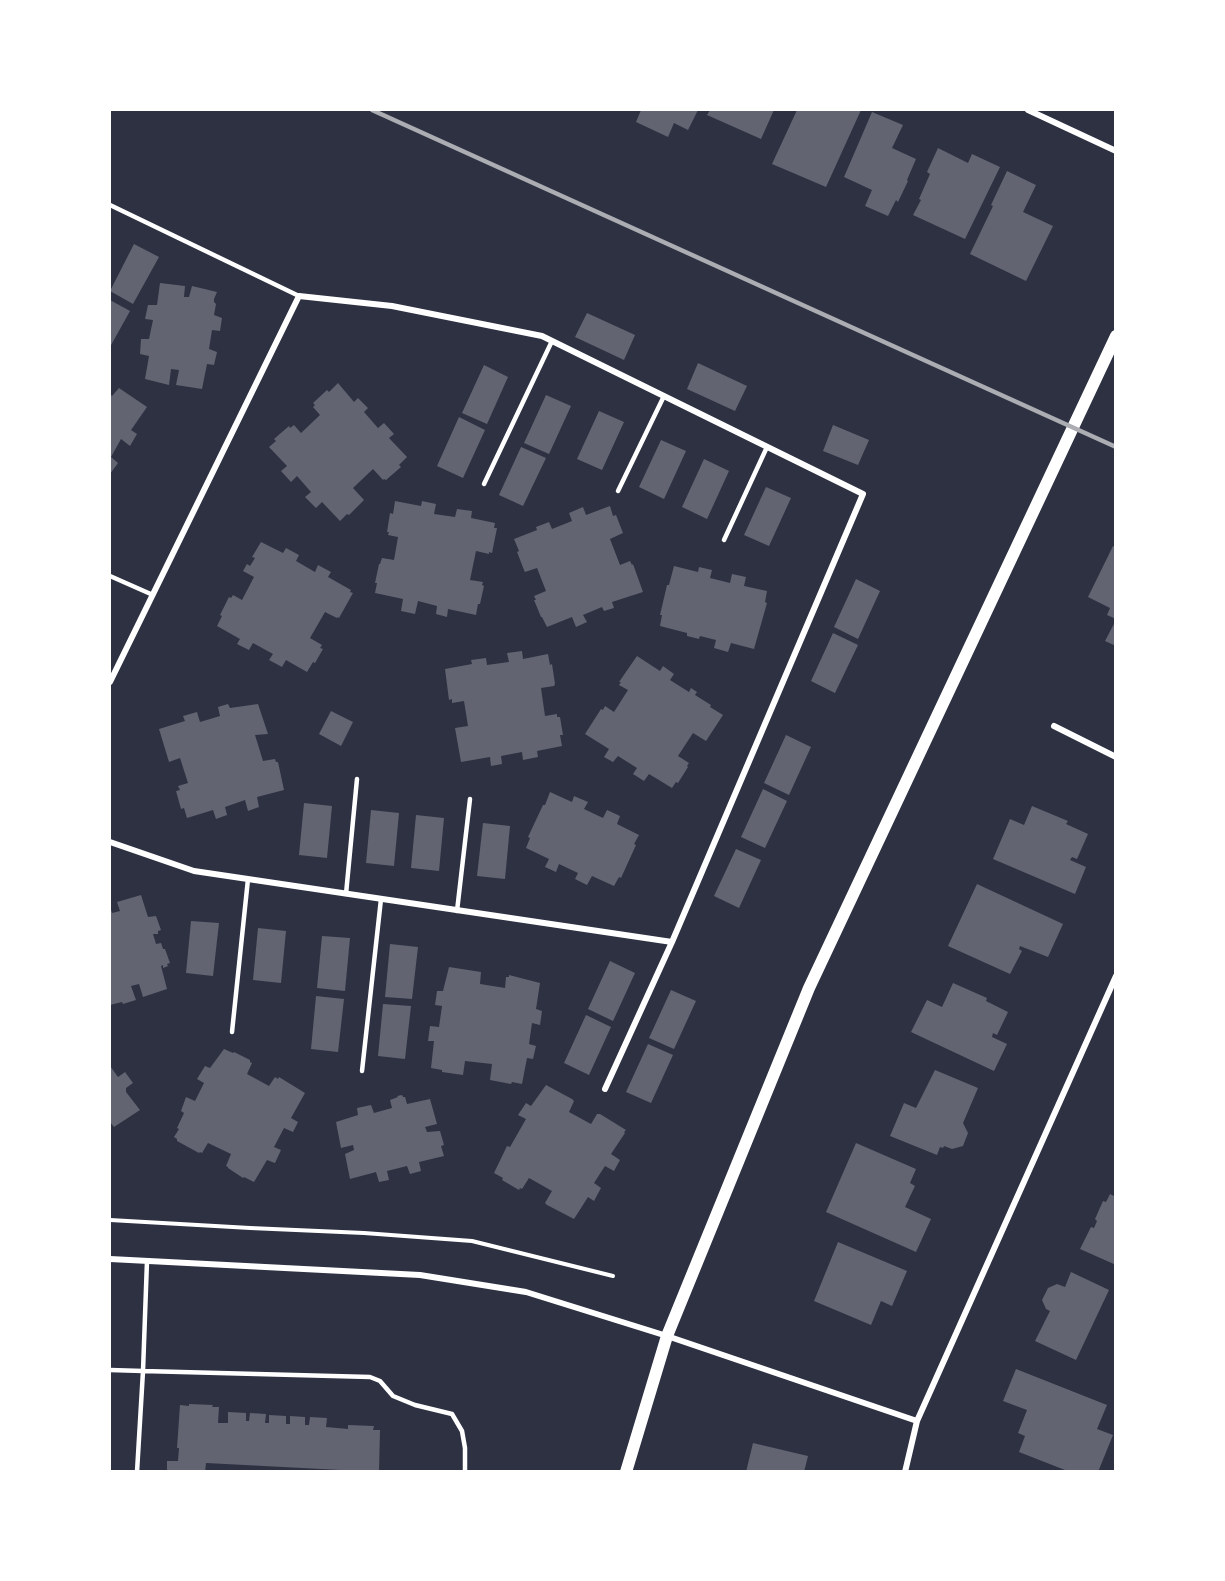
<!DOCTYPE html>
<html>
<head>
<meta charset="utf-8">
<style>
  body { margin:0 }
  #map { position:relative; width:1225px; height:1581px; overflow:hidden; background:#2d3142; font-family:"Titillium Web",sans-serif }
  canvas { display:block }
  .frame { position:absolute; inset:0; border:111px solid #fff; pointer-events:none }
</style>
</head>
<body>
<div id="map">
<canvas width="1225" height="1581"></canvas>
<div class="frame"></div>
</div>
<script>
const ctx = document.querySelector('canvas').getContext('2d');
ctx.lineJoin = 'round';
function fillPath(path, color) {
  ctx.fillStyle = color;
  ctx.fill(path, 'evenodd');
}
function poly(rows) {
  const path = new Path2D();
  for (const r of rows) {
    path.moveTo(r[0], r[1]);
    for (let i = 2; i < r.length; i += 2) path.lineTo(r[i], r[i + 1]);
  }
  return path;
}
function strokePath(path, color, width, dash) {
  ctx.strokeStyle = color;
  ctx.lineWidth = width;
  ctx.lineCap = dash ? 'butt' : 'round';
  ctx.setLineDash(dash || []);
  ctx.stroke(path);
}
const building = poly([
  [641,110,698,110,688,130,674,123,668,137,636,122],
  [710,110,774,110,761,139,707,115],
  [797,110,861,110,826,187,772,164],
  [872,112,903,125,892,148,916,159,907,180,908,181,898,202,896,200,888,216,865,206,872,190,844,177],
  [938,148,968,163,972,154,1000,167,965,239,913,215,921,200,919,199,930,174,927,172],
  [1007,171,1036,185,1023,212,1053,226,1026,281,970,254,993,206,991,205],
  [134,244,159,257,133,304,110,291],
  [160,283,185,286,184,297,189,297,192,286,217,292,214,299,214,302,216,304,214,315,222,318,220,331,212,330,209,349,217,352,214,365,207,364,202,389,176,385,179,370,171,369,169,385,145,379,149,356,140,354,141,339,149,339,153,320,145,319,148,305,157,305],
  [110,300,130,311,110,347],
  [587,313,635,335,624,360,575,337],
  [698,363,747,386,735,411,687,389],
  [484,365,508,377,487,424,462,413],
  [338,383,354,402,358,398,368,408,364,412,378,428,384,423,394,434,389,438,407,457,399,465,401,467,386,480,384,479,383,480,373,469,353,488,364,500,349,515,347,514,340,521,322,502,316,508,305,497,311,492,297,476,291,482,281,471,287,466,269,447,276,441,274,439,289,426,290,428,294,425,301,433,320,415,313,407,315,405,313,403,327,390,329,392],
  [119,388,147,407,131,430,137,434,130,446,121,439,111,457,118,463,110,474,110,394,112,396],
  [546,395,571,406,549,454,524,443],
  [599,411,624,422,602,470,577,459],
  [459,417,485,430,463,478,437,466],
  [833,425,869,440,858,465,823,451],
  [661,440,686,451,664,499,639,487],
  [521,447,546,458,523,506,499,495],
  [704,459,729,471,707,519,682,507],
  [766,487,791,498,769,546,744,535],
  [395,501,421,506,422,501,436,504,434,514,455,517,457,509,472,511,471,518,495,523,494,528,497,528,492,553,489,552,489,554,476,551,470,580,483,582,482,585,484,586,480,604,478,604,476,615,448,609,447,617,436,614,437,606,418,601,415,614,401,611,403,599,375,593,377,583,375,583,379,564,380,564,382,558,394,560,398,537,388,535,389,532,387,532,390,513,393,514],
  [610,506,613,516,616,515,623,533,610,539,620,565,630,561,632,565,633,564,643,592,612,602,614,608,604,611,602,607,583,615,587,622,576,627,572,617,547,627,542,617,541,617,534,600,536,600,534,596,546,591,537,568,525,572,524,570,517,552,519,551,514,539,537,530,536,527,549,522,552,529,572,521,569,513,583,507,586,515],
  [261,542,283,553,286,548,299,555,296,561,315,572,318,565,331,572,328,577,351,590,350,592,353,593,339,618,338,617,337,618,325,612,310,638,322,645,320,648,323,649,315,663,313,662,307,672,286,660,282,667,269,660,273,654,253,643,249,650,237,644,240,639,217,626,222,616,220,615,229,597,231,598,233,595,242,600,254,577,243,571,247,564,250,566,255,558,252,557],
  [1113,546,1116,547,1116,619,1107,615,1110,608,1088,597],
  [674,566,698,572,699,567,712,570,710,578,730,583,732,574,746,577,744,586,767,591,765,602,767,603,754,649,731,643,728,652,714,648,716,640,700,636,699,639,687,636,687,633,660,626,662,615,660,615,667,585,669,585],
  [856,579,880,591,858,639,834,627],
  [1116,620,1116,646,1105,641],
  [833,633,858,645,835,693,811,681],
  [522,651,523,659,548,654,550,665,552,664,555,684,554,686,541,688,545,716,557,714,557,717,560,717,563,735,560,735,562,746,537,751,538,757,523,760,522,752,501,756,502,764,491,766,490,757,461,762,455,728,468,726,464,701,452,703,452,699,449,700,445,669,472,664,471,660,486,658,487,665,509,662,507,653],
  [637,656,660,671,663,666,674,674,670,680,689,692,691,688,697,692,695,695,711,705,710,707,723,715,706,741,693,733,678,756,689,763,687,766,688,767,678,783,676,782,672,788,649,774,644,781,633,774,637,768,618,756,613,762,604,757,609,749,585,734,601,709,603,710,605,706,614,712,628,690,619,685,621,682,619,682],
  [228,704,230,708,258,704,268,734,255,735,263,761,275,759,276,762,278,762,284,790,257,797,259,807,248,811,245,800,225,807,227,815,216,819,213,810,187,818,184,808,181,809,176,791,180,790,178,786,188,783,180,758,169,762,159,729,185,721,183,716,197,712,200,722,220,716,218,707],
  [331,711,353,722,341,746,319,734],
  [786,735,811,747,789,795,764,783],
  [763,789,787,801,765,848,741,837],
  [550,792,572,802,574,796,588,802,584,809,603,818,607,810,620,816,617,824,639,835,634,844,636,845,621,878,619,877,614,886,592,876,587,885,575,879,578,873,559,864,556,872,545,867,549,859,526,848,530,838,528,837,543,805,545,805],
  [304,803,332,806,327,858,299,855],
  [1032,806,1068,821,1066,824,1088,834,1077,859,1072,857,1070,860,1086,867,1075,894,993,859,1010,819,1024,825],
  [371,810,399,813,394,866,366,863],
  [416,815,444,818,439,871,411,868],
  [483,823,510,826,505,879,477,876],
  [736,849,761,860,739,908,714,896],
  [977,884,1063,924,1048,957,1020,946,1019,949,1022,951,1010,974,948,946],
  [141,895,148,917,156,916,161,930,158,931,158,934,153,934,156,944,161,943,163,949,165,949,170,963,167,964,168,966,163,968,163,965,161,966,167,989,143,997,139,984,131,986,136,1000,123,1004,122,1002,110,1005,110,906,112,913,120,911,117,902],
  [191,921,219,923,213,976,186,973],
  [258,928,286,931,281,983,253,980],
  [322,936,350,938,345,991,317,988],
  [390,944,418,947,412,999,385,997],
  [610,961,635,973,613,1021,588,1009],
  [449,967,481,972,480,984,505,988,506,977,509,977,509,975,540,983,536,1009,542,1011,540,1025,532,1023,529,1044,536,1046,533,1059,527,1058,522,1084,512,1082,511,1084,490,1080,492,1064,465,1061,463,1075,442,1072,442,1070,431,1068,434,1041,428,1041,430,1026,439,1027,442,1006,435,1005,437,991,443,991],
  [953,983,987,998,986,1001,1008,1012,997,1035,993,1033,992,1037,1007,1044,994,1071,911,1032,927,1000,942,1007],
  [671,990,696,1001,674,1049,649,1038],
  [316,996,344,999,338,1052,311,1049],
  [383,1004,411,1006,405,1059,378,1056],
  [586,1015,611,1027,589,1075,564,1063],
  [648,1044,673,1055,651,1103,626,1092],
  [224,1049,233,1053,234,1052,250,1060,250,1062,252,1063,247,1074,269,1086,275,1077,278,1079,279,1077,305,1093,291,1118,298,1122,293,1132,284,1128,274,1147,281,1150,275,1163,267,1160,254,1182,244,1177,243,1178,228,1168,228,1167,226,1166,231,1154,208,1143,202,1153,200,1152,199,1153,177,1141,177,1139,174,1137,179,1129,177,1128,184,1113,181,1111,186,1097,195,1101,204,1083,197,1079,205,1066,210,1068],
  [110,1066,118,1077,125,1072,133,1083,126,1088,126,1092,140,1110,114,1127,110,1122],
  [935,1070,978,1088,963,1123,968,1133,963,1146,952,1149,944,1146,943,1148,940,1147,937,1155,890,1136,904,1103,916,1108],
  [546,1085,572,1099,574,1101,569,1112,591,1124,597,1114,600,1114,626,1130,624,1132,625,1133,611,1154,620,1160,614,1171,605,1166,594,1183,601,1188,594,1201,588,1197,574,1219,547,1205,545,1203,552,1191,529,1178,522,1189,520,1188,519,1190,502,1180,503,1178,494,1173,507,1146,510,1147,526,1119,518,1115,526,1103,531,1106],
  [402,1095,403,1097,405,1097,407,1104,430,1099,437,1124,425,1127,427,1132,440,1131,444,1145,441,1146,444,1156,419,1162,421,1171,410,1174,407,1166,387,1171,389,1180,379,1182,376,1172,350,1179,345,1154,354,1150,353,1145,341,1148,336,1122,358,1115,357,1108,371,1105,374,1113,392,1108,390,1100,398,1097,397,1096],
  [856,1143,916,1169,910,1183,915,1186,905,1207,931,1219,916,1252,826,1212],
  [1110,1194,1116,1197,1116,1265,1080,1249,1091,1227,1094,1228,1097,1221,1095,1219,1103,1201,1106,1202],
  [838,1242,907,1271,892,1306,881,1301,871,1325,814,1301],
  [1071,1272,1109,1290,1076,1360,1035,1341,1050,1311,1046,1309,1042,1300,1048,1288,1057,1284,1065,1287],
  [1016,1369,1107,1405,1097,1429,1113,1435,1098,1472,1070,1472,1019,1452,1025,1436,1018,1433,1027,1410,1003,1401],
  [189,1404,213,1405,212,1407,219,1407,218,1423,228,1423,228,1412,246,1413,246,1421,249,1421,250,1413,266,1414,265,1423,269,1423,269,1415,286,1416,286,1424,290,1424,290,1416,305,1417,305,1425,309,1425,310,1417,327,1418,326,1427,348,1429,348,1425,374,1426,373,1430,380,1430,379,1472,206,1463,205,1472,167,1472,167,1461,178,1461,179,1448,177,1448,180,1405,189,1406],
  [753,1443,808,1456,804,1472,746,1472]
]);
const path = poly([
  [110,1220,250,1228,364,1233,472,1241,613,1276]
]);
const service = poly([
  [110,205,299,296],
  [484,484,552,341],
  [618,491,664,396],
  [724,540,767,447],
  [110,576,153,595],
  [346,894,357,779],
  [457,911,470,799],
  [232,1032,248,879],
  [362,1071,381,899],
  [110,1370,143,1371,147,1261],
  [137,1472,143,1371,370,1377,380,1381,393,1396,415,1405,452,1414,462,1431,465,1448,465,1472]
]);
const minor = poly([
  [1028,110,1116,151],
  [110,682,299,296,392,306,542,336,863,494,672,942,605,1089],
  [1054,726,1116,757],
  [110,842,194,871,672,942],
  [110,1259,420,1275,526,1292,667,1336,917,1421],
  [905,1472,917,1421,1116,976]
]);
const secondary = poly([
  [626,1472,667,1336,809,988,1116,336]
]);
const rail = poly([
  [372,110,1116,447]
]);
fillPath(building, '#626471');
strokePath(path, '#fff', 4);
strokePath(service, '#fff', 4.5);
strokePath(minor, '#fff', 6);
strokePath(secondary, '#fff', 12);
strokePath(rail, '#abadb3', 4.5);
</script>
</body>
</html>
